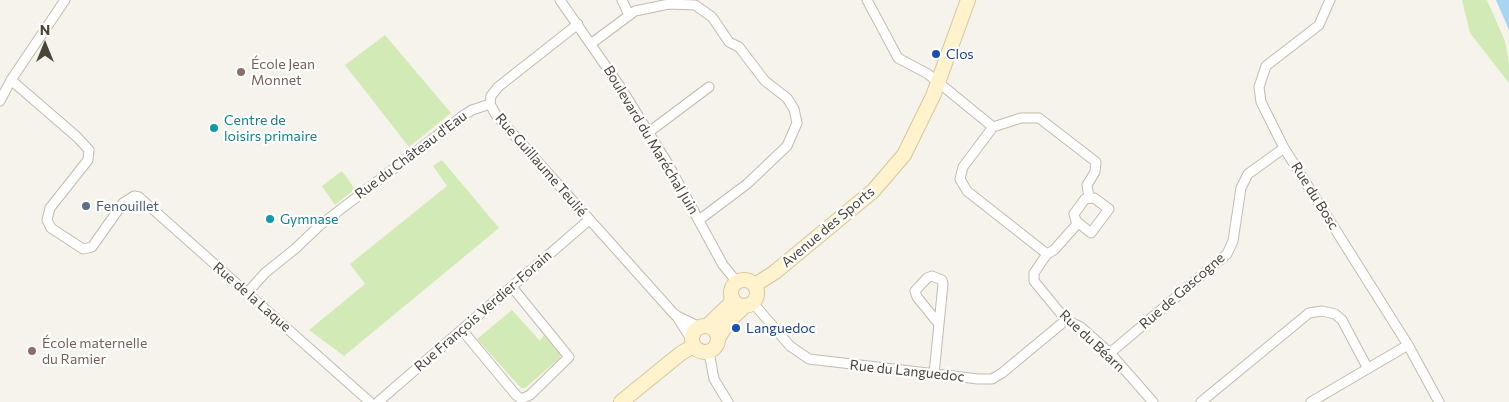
<!DOCTYPE html>
<html>
<head>
<meta charset="utf-8">
<style>
  body { margin:0 }
  #map { position:relative; width:1509px; height:402px; overflow:hidden; background:#f6f3ec; font-family:Commissioner,sans-serif }
  canvas { display:block }
  .north { position:absolute; left:20px; top:20px; width:50px; height:50px; -webkit-text-stroke:4px #fff; paint-order:stroke; rotate:0deg; font-size:14px; font-weight:700; line-height:20px; text-align:center; color:#4b4439 }
  .north::after { content:''; display:block; margin:auto; width:18px; height:22px; background:#4b4439; clip-path:polygon(50% 0,100% 100%,50% 72%,0 100%) }
</style>
</head>
<body>
<div id="map">
<canvas width="1509" height="402"></canvas>
<div class="north">N</div>
</div>
<script>
const ctx = document.querySelector('canvas').getContext('2d');
ctx.lineJoin = 'round';
function fillPath(path, color) {
  ctx.fillStyle = color;
  ctx.fill(path, 'evenodd');
}
function poly(rows) {
  const path = new Path2D();
  for (const r of rows) {
    if (r.length === 3) {
      path.moveTo(r[0] + r[2], r[1]);
      path.arc(r[0], r[1], r[2], 0, 2 * Math.PI);
      continue;
    }
    path.moveTo(r[0], r[1]);
    for (let i = 2; i < r.length; i += 2) path.lineTo(r[i], r[i + 1]);
  }
  return path;
}
function strokePath(path, color, width, dash) {
  ctx.strokeStyle = color;
  ctx.lineWidth = width;
  ctx.lineCap = dash ? 'butt' : 'round';
  ctx.setLineDash(dash || []);
  ctx.stroke(path);
}
function drawText(font, color, halo, rows, align = 'center') {
  ctx.font = font + ' Commissioner,sans-serif';
  ctx.lineWidth = 4.5;
  ctx.setLineDash([]);
  ctx.textBaseline = 'middle';
  ctx.strokeStyle = halo;
  ctx.fillStyle = color;
  for (const [text, x, y, turn = 0] of rows) {
    ctx.save();
    ctx.translate(x, y);
    ctx.rotate((+turn || 0) * Math.PI / 180);
    ctx.textAlign = isNaN(turn) ? turn : align;
    if (halo) ctx.strokeText(text, 0, 0);
    ctx.fillText(text, 0, 0);
    ctx.restore();
  }
}
const green = poly([
  [1462,0,1487,0,1505,41,1509,64,1509,83,1470,33],
  [385,35,451,113,409,147,345,65],
  [442,160,499,228,344,356,309,330,365,284,350,264,447,186,433,166],
  [342,171,355,189,335,205,322,186],
  [512,310,540,341,544,335,561,355,560,358,525,388,521,388,477,339]
]);
const water = poly([
  [1496,0,1509,0,1509,30]
]);
const street = poly([
  [560,0,621,88,668,164,723,265,737,282],
  [622,0,629,15],
  [867,0,898,58,928,74,993,127,963,167,960,179,967,191,1047,254],
  [1330,0,1319,25,1266,66,1259,87,1261,102,1284,148,1408,345,1439,402],
  [695,5,712,17,729,42,739,47,765,81,787,98,794,109,797,123,787,146,747,184,699,220],
  [578,24,498,87,491,96,490,104,496,115,675,315,700,327],
  [592,43,635,11,669,4,695,5],
  [11,80,77,137,89,150,88,160,50,208,47,220,51,228,83,249,92,247,123,203,134,196,139,197,370,402],
  [0,101,11,80,65,0],
  [993,127,1021,118,1039,118,1096,162,1095,172,1087,185,1089,198],
  [649,132,709,87],
  [1094,198,1109,209,1091,233,1076,221,1074,214,1085,199,1094,198],
  [1078,223,1054,250,1047,254,1034,273,1034,281,1066,320,1081,327,1110,353,1153,402],
  [247,293,265,273,296,248,319,226,461,117,472,110,490,104],
  [753,303,790,346,809,359,978,379,992,379,1002,373,1066,320],
  [676,315,691,339],
  [462,330,516,395,521,399,530,395,569,357,512,287],
  [709,352,714,379,728,402],
  [1110,353,1227,254,1233,241,1241,188,1248,174,1284,148],
  [934,374,943,284,942,280,932,276,927,278,915,291,917,297,938,323],
  [378,402,589,220],
  [1201,402,1309,313,1322,311,1335,314,1342,320,1367,367],
  [1311,402,1408,345]
]);
const secondary = poly([
  [744,293,13],
  [755,285,775,272,873,191,904,155,933,96,968,0],
  [705,339,13],
  [707,326,730,304,732,297],
  [718,338,730,320,745,306],
  [621,402,680,354,693,346]
]);
const markers = [
  [936,54,5,"#1a4fb4"],
  [241,72,5,"#8d6e63"],
  [214,128,5,"#0f9aa8"],
  [86,206,5,"#5c6f8a"],
  [270,219,5,"#0f9aa8"],
  [736,328,5,"#1a4fb4"],
  [32,351,5,"#8d6e63"]
];
const transitNames = [
  ["Clos",946,54],
  ["Languedoc",746,328]
];
const educationNames = [
  ["École Jean",251,64],
  ["Monnet",251,80],
  ["École maternelle",42,343],
  ["du Ramier",42,359]
];
const cultureNames = [
  ["Centre de",224,120],
  ["loisirs primaire",224,136],
  ["Gymnase",280,219]
];
const streetNames = [
  ["Boulevard du Maréchal Juin",651,140,59],
  ["Rue du Château d'Eau",411,155,-37],
  ["Rue Guillaume Teulié",541,165,49],
  ["Rue du Bosc",1315,196,58],
  ["Avenue des Sports",828,227,-40],
  ["Rue de Gascogne",1182,291,-41],
  ["Rue de la Laque",252,297,41],
  ["Rue François Verdier-Forain",483,311,-41],
  ["Rue du Béarn",1092,341,43],
  ["Rue du Languedoc",907,371,6]
];
const serviceNames = [
  ["Fenouillet",96,206]
];
fillPath(green, '#d2eab5');
fillPath(water, '#a9d4f2');
strokePath(street, '#c2bbae', 11);
strokePath(secondary, '#d6c79b', 16);
strokePath(street, '#fff', 9);
strokePath(secondary, '#fff3cd', 14);
for (const [x, y, r, color] of markers) {
  const dot = new Path2D();
  dot.arc(x, y, r, 0, 2 * Math.PI);
  ctx.fillStyle = color;
  ctx.fill(dot);
  strokePath(dot, '#fff', 2);
}
drawText('14px', '#164399', '#fff', transitNames, 'left');
drawText('14px', '#785e54', '#fff', educationNames, 'left');
drawText('14px', '#0d838f', '#fff', cultureNames, 'left');
drawText('14px', '#4b4439', '#fff', streetNames);
drawText('14px', '#4e5e75', '#fff', serviceNames, 'left');
</script>
</body>
</html>
